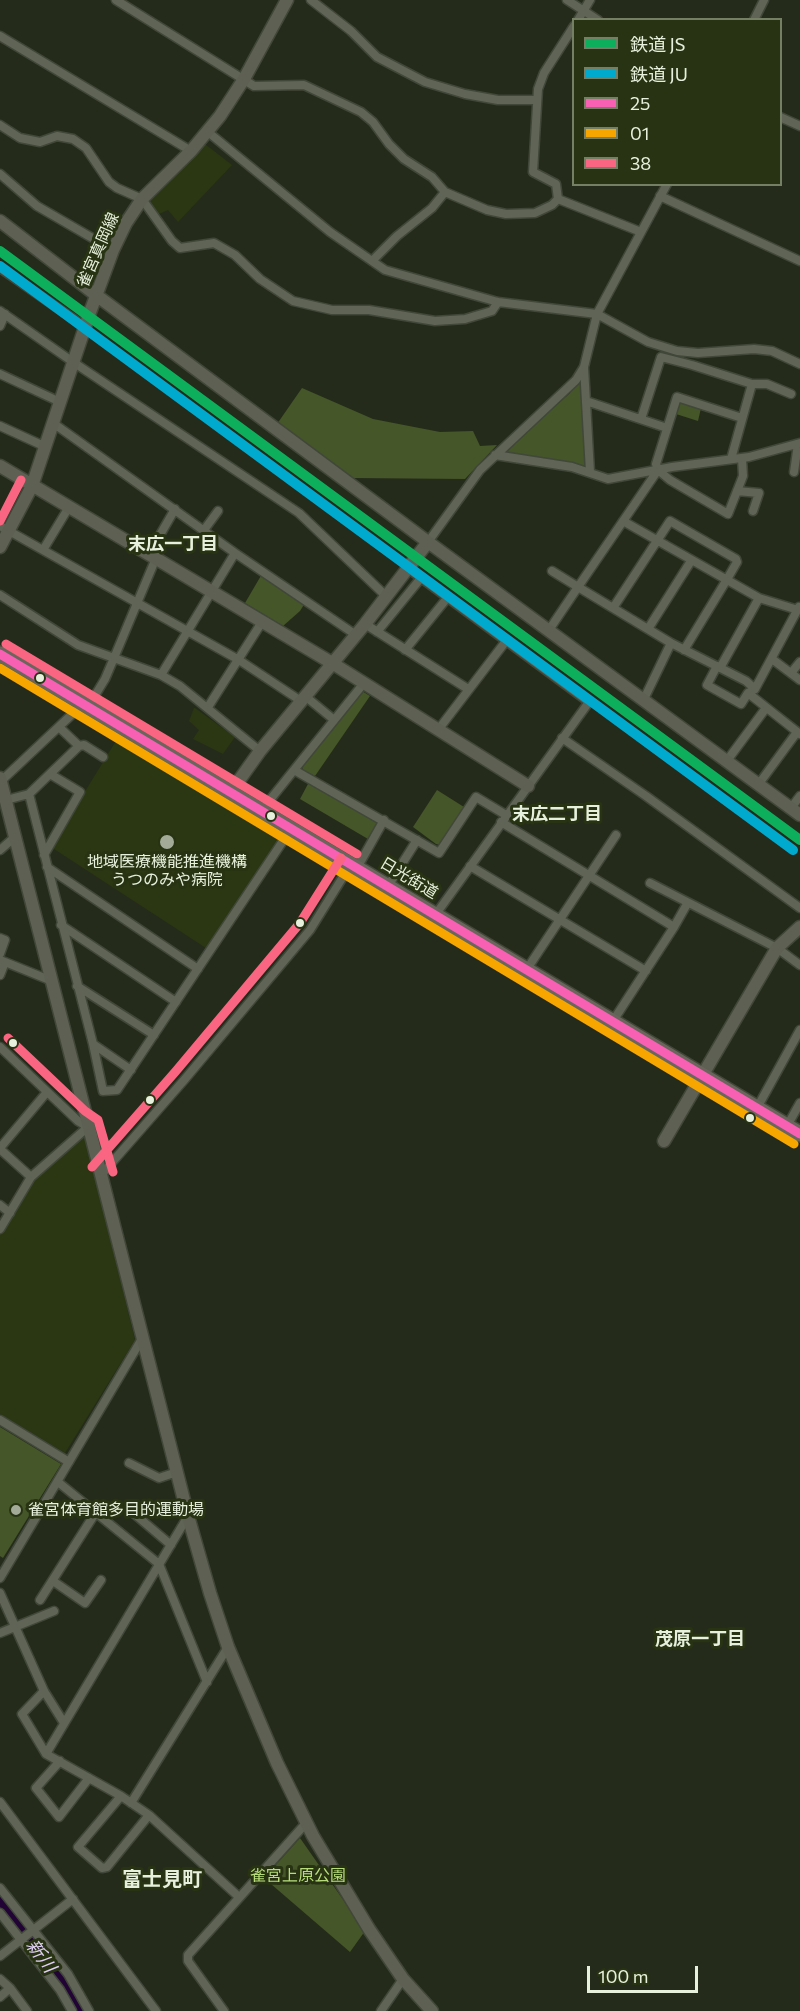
<!DOCTYPE html>
<html>
<head>
<meta charset="utf-8">
<style>
  body { margin:0 }
  #map { position:relative; width:800px; height:2011px; overflow:hidden; background:#252b1a; font-family:Commissioner,"Noto Sans JP",sans-serif }
  canvas { display:block }
  .legend { position:absolute; left:572px; top:18px; width:210px; height:168px; box-sizing:border-box; background:#273312; border:2px solid #747f63; margin:0; padding:8px 10px; list-style:none; font-size:18px; color:#e7f0dc }
  .legend li { display:flex; align-items:center; gap:12px; height:30px }
  .legend b { width:30px; border:2px solid #747f63 }
  .scale { position:absolute; left:587px; top:1966px; width:111px; height:27px; box-sizing:border-box; border:3px solid #e7f0dc; border-top:0; padding-left:8px; font-size:18px; line-height:21px; white-space:nowrap; color:#e7f0dc; -webkit-text-stroke:4px #273312; paint-order:stroke }
</style>
</head>
<body>
<div id="map">
<canvas width="800" height="2011"></canvas>
<ul class="legend">
<li><b style="height:8px;background:#0daf5c"></b>鉄道 JS</li>
<li><b style="height:8px;background:#00a9ce"></b>鉄道 JU</li>
<li><b style="height:8px;background:#f860b3"></b>25</li>
<li><b style="height:8px;background:#f7a600"></b>01</li>
<li><b style="height:8px;background:#fa6682"></b>38</li>
</ul>
<div class="scale">100 m</div>
</div>
<script>
const ctx = document.querySelector('canvas').getContext('2d');
ctx.lineJoin = 'round';
function fillPath(path, color) {
  ctx.fillStyle = color;
  ctx.fill(path, 'evenodd');
}
function poly(rows) {
  const path = new Path2D();
  for (const r of rows) {
    path.moveTo(r[0], r[1]);
    for (let i = 2; i < r.length; i += 2) path.lineTo(r[i], r[i + 1]);
  }
  return path;
}
function strokePath(path, color, width, dash) {
  ctx.strokeStyle = color;
  ctx.lineWidth = width;
  ctx.lineCap = dash ? 'butt' : 'round';
  ctx.setLineDash(dash || []);
  ctx.stroke(path);
}
function drawText(font, color, halo, rows, align = 'center') {
  ctx.font = font + ' Commissioner,"Noto Sans JP",sans-serif';
  ctx.lineWidth = 6;
  ctx.setLineDash([]);
  ctx.textBaseline = 'middle';
  ctx.strokeStyle = halo;
  ctx.fillStyle = color;
  for (const [text, x, y, turn = 0] of rows) {
    ctx.save();
    ctx.translate(x, y);
    ctx.rotate((+turn || 0) * Math.PI / 180);
    ctx.textAlign = isNaN(turn) ? turn : align;
    if (halo) ctx.strokeText(text, 0, 0);
    ctx.fillText(text, 0, 0);
    ctx.restore();
  }
}
const built = poly([
  [205,144,232,165,178,222,168,210,159,214,154,210,150,201],
  [194,708,195,708,235,737,223,754,193,739,199,730,189,721],
  [119,736,282,834,283,836,206,948,51,847],
  [83,1135,86,1139,135,1340,65,1453,0,1414,0,1234,33,1181]
]);
const green = poly([
  [581,379,588,467,502,453,569,394],
  [302,388,373,419,440,432,473,431,480,446,497,445,465,479,353,478,277,424],
  [684,403,701,408,698,421,676,414,679,404],
  [262,574,305,603,300,611,283,626,245,603],
  [362,691,370,696,315,776,303,770,302,767],
  [309,782,379,820,368,839,300,799],
  [437,790,464,807,440,845,436,844,413,827],
  [0,1427,61,1464,3,1558,0,1556],
  [300,1838,365,1931,350,1952,264,1878]
]);
const river = poly([
  [0,1900,59,1976,81,2011]
]);
const street = poly([
  [116,0,254,86,304,85,361,112,373,122,389,144,404,159,432,177,445,192,487,210,506,214,535,213,552,205,558,199,641,232],
  [311,0,351,31,377,57,425,82,465,94,498,100,537,100],
  [567,0,598,20],
  [578,20,590,0],
  [754,20,764,0],
  [0,36,191,151],
  [780,117,800,126],
  [0,125,20,138,40,142,57,136,73,139,86,148,109,182,117,188,142,199,172,241,180,248,214,243,235,255,260,279,293,301,332,310,369,310,435,321,465,319,492,311,498,302],
  [208,132,330,232,385,270,498,302,597,314,648,342,677,351,698,353,754,349,772,351,800,364],
  [0,174,37,206,113,250],
  [660,196,800,261],
  [558,199,556,184,533,172,538,89,544,73,574,26],
  [372,261,397,236,432,208,445,192],
  [0,268,85,327],
  [0,311,73,362,299,513,387,597],
  [0,326,5,314],
  [584,367,590,472],
  [0,374,60,402],
  [752,384,767,384,791,394],
  [586,401,667,428],
  [641,419,661,357,692,365,752,384,731,459],
  [53,423,235,553,356,635],
  [0,426,46,447],
  [495,455,572,467,608,479,672,467,749,457,800,443],
  [742,458,743,476,728,514,670,480,658,470,656,464,677,397,742,418],
  [658,470,578,587,671,643,746,681,755,689,748,693,800,734],
  [794,472,798,444],
  [737,491,759,493,753,511],
  [623,521,759,598,798,610],
  [0,526,239,660,301,701],
  [204,530,218,511],
  [428,542,480,470,576,380,584,367,597,314,667,184],
  [43,550,69,507],
  [149,554,175,509],
  [409,569,589,702,436,914],
  [0,595,78,645,161,675,180,686,260,751],
  [613,608,670,521,736,559,737,562,726,581,684,650],
  [365,624,468,689],
  [648,629,691,561],
  [549,630,578,587,552,571],
  [377,632,421,578],
  [405,650,448,597],
  [772,659,800,680],
  [717,666,707,685,741,704,748,693],
  [720,668,759,598],
  [791,673,800,662],
  [161,675,235,553],
  [364,683,294,770,439,853,476,797,506,815],
  [755,689,799,607],
  [305,696,333,719],
  [644,699,671,643],
  [88,707,105,679,114,658,156,558],
  [208,707,262,622],
  [59,727,79,746,29,794,93,1044,103,1091,117,1090,291,829],
  [438,730,506,641],
  [562,738,646,796,800,908],
  [79,746,84,745,103,757],
  [726,762,766,708],
  [0,782,83,704],
  [758,785,797,732],
  [6,800,29,794],
  [791,808,800,796],
  [261,811,294,770],
  [501,822,674,927,687,904],
  [0,850,16,836],
  [44,855,80,792,50,774],
  [470,866,646,971],
  [47,867,198,969],
  [357,868,384,820],
  [650,883,777,948,800,965],
  [388,886,417,840],
  [61,925,176,1002],
  [0,938,5,940,0,954],
  [0,960,52,981],
  [527,969,616,835],
  [0,975,5,962],
  [77,986,154,1035],
  [613,1021,674,927],
  [93,1044,131,1070],
  [0,1047,78,1121,88,1127,31,1177,0,1229],
  [757,1108,800,1030],
  [787,1126,800,1103],
  [0,1148,47,1092],
  [0,1149,31,1177],
  [101,1175,185,1079,310,930,351,864],
  [0,1205,10,1213],
  [0,1420,69,1462],
  [129,1463,159,1478,177,1472],
  [58,1482,159,1564,207,1682],
  [131,1511,171,1545],
  [188,1516,46,1754,121,1796,149,1815,239,1897],
  [0,1578,143,1337],
  [53,1581,85,1603,101,1580],
  [0,1593,44,1691,64,1723],
  [40,1600,96,1512],
  [0,1633,54,1611],
  [44,1691,22,1714,46,1754],
  [60,1761,36,1788,59,1817,89,1778],
  [121,1796,78,1847,102,1868,107,1867,149,1815],
  [0,1802,156,2011],
  [131,1803,228,1647],
  [0,1888,68,1974,89,2011],
  [0,1913,60,1990,72,2011],
  [0,1956,73,1899],
  [0,1979,10,1988,27,2011],
  [0,1997,10,1988],
  [224,2011,188,1961,188,1955,307,1822],
  [381,2011,403,1979]
]);
const secondary = poly([
  [0,221,96,295,428,542,800,815],
  [0,466,332,663,528,786],
  [0,547,32,486,89,315,113,250,126,223,142,199,191,151,220,116,244,79,287,0],
  [0,778,188,1516,210,1593,228,1647,277,1763,313,1836,369,1929,403,1979,432,2011],
  [230,793,260,751,365,624,428,542],
  [664,1141,777,948,800,927]
]);
const highway = poly([
  [0,654,800,1134]
]);
const bus1 = poly([
  [0,654,800,1134]
]);
const bus2 = poly([
  [0,668,794,1144]
]);
const bus3 = poly([
  [0,521,21,480],
  [6,644,357,854],
  [8,1038,85,1111,98,1120,113,1172],
  [92,1167,176,1071,300,923,341,858]
]);
const rail1 = poly([
  [0,251,800,840]
]);
const rail2 = poly([
  [0,266,793,850]
]);
const markers = [
  [40,678,5,"#e7f0dc"],
  [271,816,5,"#e7f0dc"],
  [167,842,8,"#a3ab98"],
  [300,923,5,"#e7f0dc"],
  [13,1043,5,"#e7f0dc"],
  [150,1100,5,"#e7f0dc"],
  [750,1118,5,"#e7f0dc"],
  [16,1510,6,"#a3ab98"]
];
const streetNames = [
  ["雀宮真岡線",98,250,-66],
  ["日光街道",409,878,31]
];
const poiNames = [
  ["地域医療機能推進機構",167,862],
  ["うつのみや病院",167,880],
  ["雀宮体育館多目的運動場",28,1510,"left"]
];
const parkNames = [
  ["雀宮上原公園",298,1876]
];
const neighbourhoodNames = [
  ["末広一丁目",173,544],
  ["末広二丁目",557,814],
  ["茂原一丁目",700,1639]
];
const waterNames = [
  ["新川",41,1956,54]
];
const quarterNames = [
  ["富士見町",162,1879]
];
fillPath(built, '#2a3712');
fillPath(green, '#455629');
strokePath(river, '#210435', 14);
strokePath(street, '#414739', 11);
strokePath(secondary, '#414739', 15);
strokePath(highway, '#414739', 18);
strokePath(street, '#5f6456', 8);
strokePath(secondary, '#5d6053', 12);
strokePath(highway, '#6b665d', 15);
strokePath(bus1, '#f860b3', 9);
strokePath(bus2, '#f7a600', 9);
strokePath(bus3, '#fa6682', 9);
strokePath(rail1, '#0daf5c', 10);
strokePath(rail2, '#00a9ce', 10);
for (const [x, y, r, color] of markers) {
  const dot = new Path2D();
  dot.arc(x, y, r, 0, 2 * Math.PI);
  ctx.fillStyle = color;
  ctx.fill(dot);
  strokePath(dot, '#273312', 2);
}
drawText('16px', '#e7f0dc', '#273312', streetNames);
drawText('16px', '#e7f0dc', '#273312', poiNames);
drawText('16px', '#b7dd7a', '#273312', parkNames);
drawText('bold 18px', '#e7f0dc', '#273312', neighbourhoodNames);
drawText('italic 18px', '#e2d1f6', '#273312', waterNames);
drawText('bold 20px', '#e7f0dc', '#273312', quarterNames);
</script>
</body>
</html>
